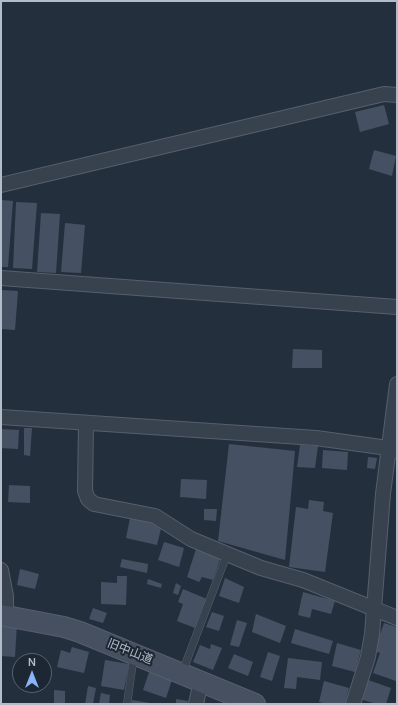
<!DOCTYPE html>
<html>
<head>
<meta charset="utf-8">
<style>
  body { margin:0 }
  #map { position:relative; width:398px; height:705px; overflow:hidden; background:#242f3e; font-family:Manrope,sans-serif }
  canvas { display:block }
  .frame { position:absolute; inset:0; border:2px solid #b4bcc9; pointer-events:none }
  .north { position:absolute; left:12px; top:653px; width:40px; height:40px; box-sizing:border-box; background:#1d2633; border:1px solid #59626f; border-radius:50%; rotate:0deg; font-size:11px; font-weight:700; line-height:16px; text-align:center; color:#b4bcc9 }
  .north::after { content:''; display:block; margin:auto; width:14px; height:18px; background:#8ab4f8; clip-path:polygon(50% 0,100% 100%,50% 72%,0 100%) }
</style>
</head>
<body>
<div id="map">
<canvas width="398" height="705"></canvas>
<div class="frame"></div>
<div class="north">N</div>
</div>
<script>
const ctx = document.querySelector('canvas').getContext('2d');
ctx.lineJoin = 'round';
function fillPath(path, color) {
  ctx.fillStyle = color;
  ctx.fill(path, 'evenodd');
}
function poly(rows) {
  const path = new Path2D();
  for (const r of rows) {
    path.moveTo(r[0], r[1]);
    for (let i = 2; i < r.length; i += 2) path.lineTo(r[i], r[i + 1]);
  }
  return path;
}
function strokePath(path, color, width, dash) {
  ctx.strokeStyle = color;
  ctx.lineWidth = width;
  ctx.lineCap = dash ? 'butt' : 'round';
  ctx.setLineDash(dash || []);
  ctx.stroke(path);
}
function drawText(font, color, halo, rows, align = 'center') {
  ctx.font = font + ' Manrope,"Noto Sans JP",sans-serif';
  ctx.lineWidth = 4;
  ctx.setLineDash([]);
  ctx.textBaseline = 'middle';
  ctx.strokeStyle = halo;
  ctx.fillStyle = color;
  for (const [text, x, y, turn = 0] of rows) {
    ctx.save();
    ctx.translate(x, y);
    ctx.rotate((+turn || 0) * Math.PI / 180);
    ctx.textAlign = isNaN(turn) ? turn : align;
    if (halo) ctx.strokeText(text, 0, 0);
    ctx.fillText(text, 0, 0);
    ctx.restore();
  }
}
const building = poly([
  [384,105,389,124,360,132,355,112],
  [374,150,396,156,392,176,369,169],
  [1,200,13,201,8,267,1,267],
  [16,202,37,203,32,269,13,268],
  [41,213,60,214,56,273,37,272],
  [65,223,85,225,81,273,61,272],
  [1,290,18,291,15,330,1,329],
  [293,349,322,350,322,368,292,368],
  [24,428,32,428,30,456,24,455],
  [1,429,19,430,18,449,1,448],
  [229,444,295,451,285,560,218,541],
  [300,445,318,446,315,468,297,467],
  [323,450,348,452,347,470,322,468],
  [368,457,377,458,375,469,367,468],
  [181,479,207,480,206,499,180,497],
  [9,485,30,486,30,503,8,502],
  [309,500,324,502,323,511,333,513,325,572,289,567,296,507,308,509],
  [204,509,217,509,216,521,204,520],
  [130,518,162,524,157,545,126,538],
  [164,542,184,548,179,567,158,560],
  [196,549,220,559,213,580,202,577,199,582,187,577],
  [122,559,148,564,147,573,120,567],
  [20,569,39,574,35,589,17,585],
  [117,576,127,576,126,605,101,604,101,582,117,583],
  [225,578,244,587,239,603,219,596],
  [148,579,162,584,161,588,147,584],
  [176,583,181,586,178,595,173,593],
  [183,589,207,599,195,628,177,621,183,604,178,602],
  [303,592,335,601,331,614,312,609,310,618,298,615],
  [93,608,107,613,103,623,89,619],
  [212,612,224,616,219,631,206,627],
  [256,614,286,626,280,643,252,632],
  [237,620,247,623,239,647,230,645],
  [1,623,17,624,15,657,1,656],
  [384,623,397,627,396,681,373,673,380,653,374,651],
  [295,629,333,641,329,654,291,643],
  [337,643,361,650,355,672,332,666],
  [211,644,222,648,213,670,193,662,200,645,210,649],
  [72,647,89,652,84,673,57,667,61,650,70,653],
  [268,652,280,656,272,681,260,677],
  [234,654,253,662,248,676,228,668],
  [288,658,322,662,320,680,297,677,296,689,284,688],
  [105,660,129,664,124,690,101,686],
  [149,672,172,680,166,698,143,690],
  [368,680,391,688,386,704,376,704,360,699],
  [324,681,349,688,345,704,327,704,319,702],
  [88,686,96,688,93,704,85,704],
  [54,690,65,691,65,704,54,704],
  [101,693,110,695,109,704,99,704],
  [176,699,188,701,187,704,176,704],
  [132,700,150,703,149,704,131,704]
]);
const service = poly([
  [182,673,227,554],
  [127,704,134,655]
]);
const minor = poly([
  [1,185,384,94,397,95],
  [1,278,397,307],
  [1,417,316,438,388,448,397,451],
  [86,423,85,491,88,499,94,504,155,516,191,539,227,554,261,568,303,580,397,618],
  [1,570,6,596,6,616],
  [196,704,201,681],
  [353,704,368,657,372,634,383,494,397,384]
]);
const secondary = poly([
  [1,615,64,627,80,632,255,704]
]);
const streetNames = [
  ["旧中山道",130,652,22]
];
fillPath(building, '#455162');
strokePath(service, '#565f6c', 8);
strokePath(minor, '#565f6c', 16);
strokePath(secondary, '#565f6c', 22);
strokePath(service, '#38414e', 7);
strokePath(minor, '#38414e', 14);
strokePath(secondary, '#465061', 20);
drawText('12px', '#b4bcc9', '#1d2633', streetNames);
</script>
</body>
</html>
